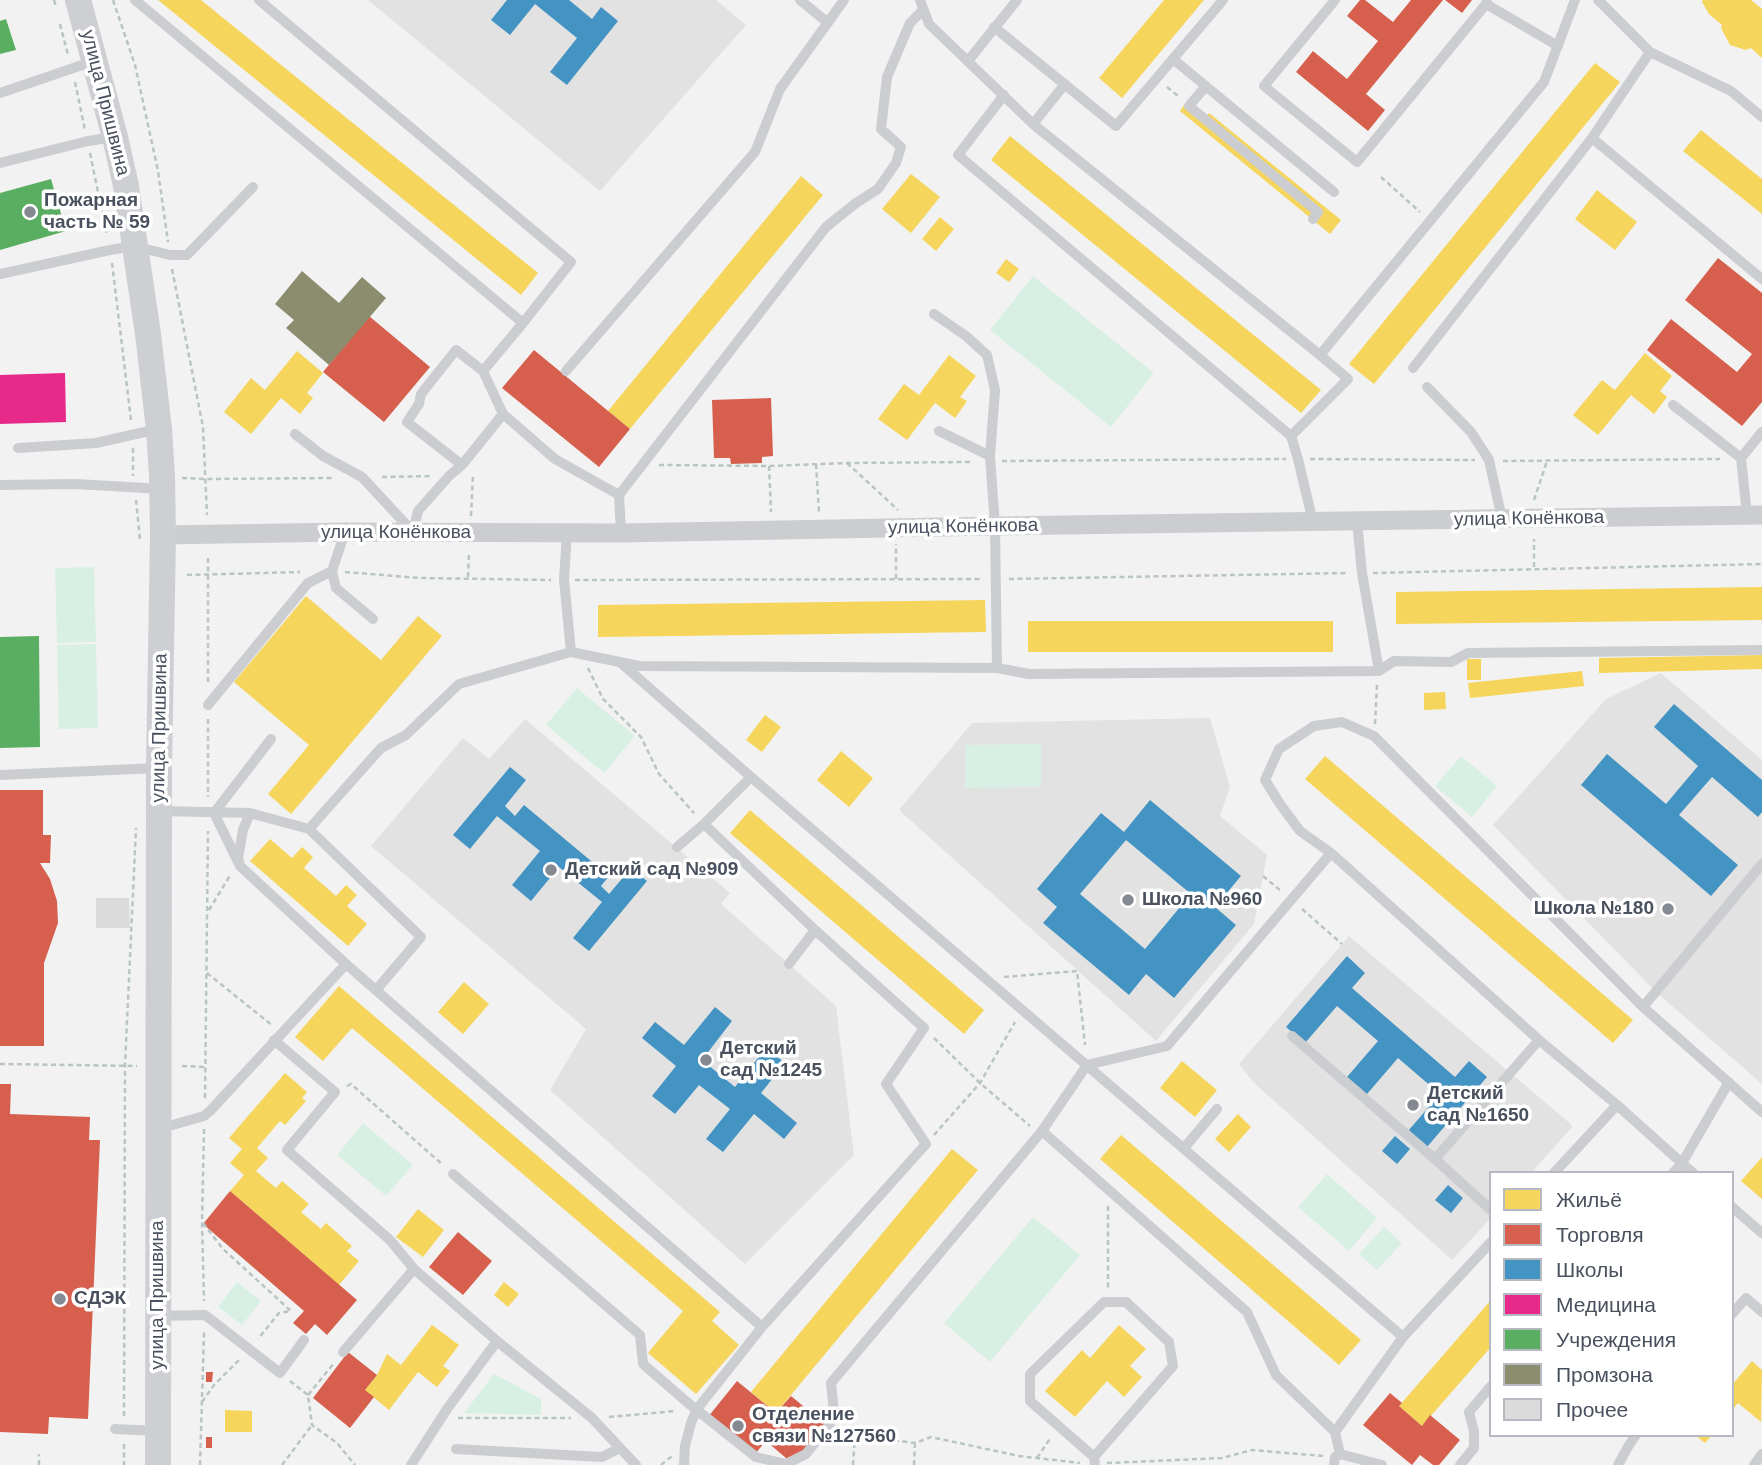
<!DOCTYPE html>
<html>
<head>
<meta charset="utf-8">
<style>
  body { margin:0 }
  #map { position:relative; width:1762px; height:1465px; overflow:hidden; background:#f2f2f2; font-family:Arial,sans-serif }
  canvas { display:block }
  .legend { position:absolute; left:1489px; top:1171px; width:245px; height:266px; box-sizing:border-box; background:#fff; border:2px solid #b6b9bf; margin:0; padding:9px 12px; list-style:none; font-size:21px; color:#49515e }
  .legend li { display:flex; align-items:center; gap:14px; height:35px }
  .legend b { width:35px; border:2px solid #b6b9bf }
</style>
</head>
<body>
<div id="map">
<canvas width="1762" height="1465"></canvas>
<ul class="legend">
<li><b style="height:19px;background:#f6d55c"></b>Жильё</li>
<li><b style="height:19px;background:#d6604d"></b>Торговля</li>
<li><b style="height:19px;background:#4393c3"></b>Школы</li>
<li><b style="height:19px;background:#e7298a"></b>Медицина</li>
<li><b style="height:19px;background:#5aae61"></b>Учреждения</li>
<li><b style="height:19px;background:#8c8c6e"></b>Промзона</li>
<li><b style="height:19px;background:#dbdbdc"></b>Прочее</li>
</ul>
</div>
<script>
const ctx = document.querySelector('canvas').getContext('2d');
ctx.lineJoin = 'round';
function fillPath(path, color) {
  ctx.fillStyle = color;
  ctx.fill(path, 'evenodd');
}
function poly(rows) {
  const path = new Path2D();
  for (const r of rows) {
    path.moveTo(r[0], r[1]);
    for (let i = 2; i < r.length; i += 2) path.lineTo(r[i], r[i + 1]);
  }
  return path;
}
function strokePath(path, color, width, dash) {
  ctx.strokeStyle = color;
  ctx.lineWidth = width;
  ctx.lineCap = dash ? 'butt' : 'round';
  ctx.setLineDash(dash || []);
  ctx.stroke(path);
}
function drawText(font, color, halo, rows, align = 'center') {
  ctx.font = font + ' Arial,sans-serif';
  ctx.lineWidth = 7;
  ctx.setLineDash([]);
  ctx.textBaseline = 'middle';
  ctx.strokeStyle = halo;
  ctx.fillStyle = color;
  for (const [text, x, y, turn = 0] of rows) {
    ctx.save();
    ctx.translate(x, y);
    ctx.rotate((+turn || 0) * Math.PI / 180);
    ctx.textAlign = isNaN(turn) ? turn : align;
    if (halo) ctx.strokeText(text, 0, 0);
    ctx.fillText(text, 0, 0);
    ctx.restore();
  }
}
const education = poly([
  [368,0,716,0,746,25,600,191],
  [1661,673,1762,760,1762,1084,1656,992,1493,825,1606,699],
  [1210,718,1230,787,1220,816,1267,855,1254,924,1156,1041,899,810,972,723],
  [525,719,730,893,721,904,836,1006,854,1155,745,1264,550,1090,586,1029,371,846,463,738,489,759],
  [1349,936,1573,1126,1531,1173,1491,1173,1491,1218,1452,1260,1254,1083,1239,1064]
]);
const green = poly([
  [1033,276,1154,373,1111,427,990,330],
  [94,567,96,642,57,643,55,568],
  [96,644,98,728,59,729,57,645],
  [577,688,635,736,604,773,546,725],
  [1041,744,1041,787,965,788,965,745],
  [1461,756,1497,786,1472,817,1435,786],
  [363,1123,413,1165,386,1196,337,1155],
  [1327,1174,1377,1218,1349,1251,1298,1207],
  [1033,1217,1080,1255,990,1362,944,1323],
  [1384,1227,1402,1243,1377,1270,1359,1254],
  [237,1282,261,1301,242,1325,218,1307],
  [494,1374,541,1399,541,1415,464,1413]
]);
const homes = poly([
  [158,0,201,0,538,273,521,295],
  [1164,0,1204,0,1122,98,1099,78],
  [1703,0,1751,0,1762,9,1762,58,1751,48,1746,50,1730,45,1721,28,1722,25,1709,14,1702,2],
  [1595,63,1620,82,1374,384,1349,364],
  [1184,105,1203,121,1209,113,1341,220,1330,234,1180,111],
  [1701,130,1762,179,1762,214,1683,151],
  [1010,136,1321,390,1301,413,991,160],
  [911,174,940,197,911,233,882,209],
  [801,176,823,195,630,429,608,411],
  [1597,190,1637,222,1615,250,1575,219],
  [940,217,954,229,936,251,922,239],
  [1006,259,1019,269,1009,282,996,273],
  [297,351,323,373,307,393,313,398,300,414,281,398,251,434,224,412,251,378,265,390],
  [1645,353,1672,376,1660,391,1667,397,1654,414,1631,395,1598,435,1573,415,1602,380,1615,390],
  [949,355,976,376,960,397,967,401,955,418,935,403,907,440,878,419,904,384,919,395],
  [1762,587,1762,620,1396,624,1396,592],
  [306,596,381,660,418,616,442,636,291,814,268,794,309,745,234,682],
  [985,600,986,632,598,637,598,605],
  [1028,621,1333,621,1333,652,1028,652],
  [1762,655,1762,669,1599,673,1599,658],
  [1467,659,1481,659,1481,680,1467,680],
  [1582,671,1584,686,1470,698,1468,683],
  [1445,692,1446,709,1424,710,1424,693],
  [765,715,781,727,762,752,746,740],
  [841,751,873,778,849,807,817,780],
  [1325,756,1633,1020,1613,1043,1305,779],
  [750,810,984,1010,964,1034,730,833],
  [270,839,292,858,302,847,313,857,304,868,336,896,346,885,357,895,347,906,367,924,348,946,250,861],
  [464,982,489,1004,463,1034,438,1012],
  [339,986,720,1312,712,1321,739,1345,696,1394,648,1353,683,1311,352,1028,323,1061,295,1037],
  [1182,1061,1217,1090,1195,1117,1160,1088],
  [285,1073,307,1092,302,1098,306,1101,285,1125,280,1121,257,1148,268,1158,256,1171,276,1188,282,1181,309,1204,301,1212,321,1229,326,1223,352,1246,347,1251,359,1261,339,1285,230,1191,244,1175,230,1163,242,1149,229,1138],
  [1238,1114,1251,1127,1229,1152,1215,1139],
  [1121,1135,1361,1340,1339,1365,1100,1159],
  [952,1149,978,1170,776,1413,751,1392],
  [1762,1157,1762,1199,1741,1181],
  [418,1209,444,1230,423,1257,396,1237],
  [504,1282,519,1294,508,1307,494,1295],
  [1491,1300,1491,1347,1422,1426,1399,1406],
  [432,1325,459,1345,443,1366,450,1371,437,1387,418,1372,389,1410,365,1390,377,1375,387,1354,401,1365],
  [1119,1325,1146,1349,1130,1366,1142,1377,1124,1397,1107,1381,1075,1417,1045,1391,1082,1350,1090,1358],
  [1752,1361,1762,1370,1761,1422,1738,1403,1732,1410,1732,1385],
  [225,1410,252,1411,252,1432,225,1432],
  [1695,1435,1712,1435,1705,1443]
]);
const shops = poly([
  [1360,0,1365,0,1393,22,1411,0,1443,0,1366,94,1385,110,1368,131,1296,72,1313,51,1347,79,1378,41,1347,16],
  [1445,0,1472,0,1462,13],
  [1718,258,1762,293,1762,402,1742,426,1647,350,1671,319,1737,372,1752,354,1685,300],
  [369,316,430,367,384,422,323,372],
  [534,350,630,429,599,467,502,388],
  [771,398,773,456,762,457,762,463,731,464,730,458,714,458,712,400],
  [0,790,43,790,43,835,51,835,50,863,40,863,50,879,57,901,58,923,44,963,44,1046,0,1046],
  [0,1084,11,1084,10,1114,90,1117,89,1140,100,1140,88,1419,49,1417,48,1434,0,1432],
  [230,1191,357,1300,327,1335,315,1324,306,1334,293,1323,304,1311,203,1224],
  [458,1232,492,1261,463,1295,429,1267],
  [348,1352,377,1375,365,1390,374,1397,350,1428,313,1398],
  [206,1372,213,1372,212,1382,206,1382],
  [737,1381,776,1413,791,1396,826,1425,793,1464,766,1441,754,1455,708,1417],
  [1390,1393,1402,1403,1399,1406,1422,1426,1430,1415,1460,1440,1439,1465,1433,1465,1420,1455,1412,1465,1363,1425],
  [206,1437,212,1437,212,1448,206,1448]
]);
const schools = poly([
  [507,0,569,0,592,19,601,7,618,21,567,85,550,72,577,38,535,4,510,35,491,20],
  [1674,704,1762,780,1762,812,1758,817,1712,777,1679,815,1738,865,1711,896,1581,785,1607,754,1666,804,1698,766,1654,727],
  [510,767,526,780,505,806,515,816,524,805,609,876,601,886,609,894,631,868,647,881,589,951,573,938,602,902,559,867,531,901,512,885,540,851,497,816,470,849,453,835],
  [1150,800,1241,876,1215,907,1236,925,1174,998,1146,974,1129,995,1043,923,1057,907,1037,889,1101,813,1124,832],
  [1126,840,1191,894,1145,949,1080,894],
  [1347,956,1365,973,1352,988,1455,1077,1469,1061,1487,1077,1427,1147,1408,1131,1440,1094,1398,1058,1367,1094,1347,1077,1378,1041,1337,1006,1305,1043,1286,1027],
  [715,1007,732,1021,702,1060,735,1087,766,1048,785,1063,761,1093,797,1123,784,1139,754,1114,723,1152,706,1139,730,1109,699,1085,675,1114,652,1096,676,1066,642,1038,655,1022,684,1045],
  [1395,1136,1410,1149,1397,1164,1382,1151],
  [1448,1185,1463,1198,1451,1213,1435,1200]
]);
const health = poly([
  [65,373,66,422,0,424,0,375]
]);
const public = poly([
  [6,19,16,50,0,54,0,21],
  [51,179,66,231,0,250,0,193],
  [39,636,40,747,0,748,0,637]
]);
const industry = poly([
  [302,271,339,303,362,277,386,298,329,365,286,328,294,320,275,304]
]);
const building = poly([
  [96,898,129,898,130,928,96,928]
]);
const path = poly([
  [54,0,56,7],
  [113,0,135,65,158,171,168,242],
  [60,24,68,55],
  [75,82,85,130],
  [1167,87,1178,96],
  [90,153,107,236],
  [1381,177,1420,212],
  [112,263,131,420],
  [172,269,203,427,207,515],
  [133,448,133,476],
  [1310,459,1475,460],
  [1002,461,1286,459],
  [1503,461,1720,459],
  [847,463,898,510],
  [816,464,819,512],
  [659,465,769,466,847,463,971,462],
  [769,466,771,512],
  [382,477,431,476],
  [182,478,205,479,333,478],
  [136,500,140,539],
  [1534,500,1547,461],
  [471,516,473,474],
  [208,558,208,685],
  [1534,567,1534,539],
  [345,572,420,578,551,580],
  [1373,573,1762,564],
  [187,575,300,572],
  [468,577,469,553],
  [896,579,896,544],
  [1009,579,1349,573],
  [575,580,982,579],
  [588,668,603,699,641,737,659,774,694,813],
  [208,719,208,797],
  [1375,724,1377,685],
  [1263,876,1281,891],
  [1302,909,1342,944],
  [209,910,231,874],
  [207,973,273,1026],
  [1004,977,1077,971,1085,1045],
  [934,1038,980,1083,1030,1126],
  [0,1064,137,1066],
  [182,1066,205,1067],
  [347,1086,351,1084,443,1165],
  [205,1098,208,831],
  [204,1129,202,1221,204,1301],
  [934,1135,980,1083,1015,1022],
  [1108,1206,1108,1291],
  [203,1223,223,1249,291,1311,279,1313,258,1339],
  [290,1381,308,1395,312,1425,337,1443,355,1465],
  [308,1395,335,1362],
  [202,1402,214,1385,239,1360],
  [124,1416,125,1065,136,828],
  [609,1417,675,1411],
  [458,1418,571,1418],
  [835,1437,855,1435,915,1443,931,1437,1019,1456,1080,1463],
  [124,1444,124,1465],
  [1037,1458,1051,1437],
  [1107,1463,1222,1458,1252,1450,1323,1456],
  [39,1465,39,1454],
  [200,1465,204,1332],
  [282,1465,312,1425],
  [661,1465,672,1456],
  [853,1465,855,1435],
  [914,1465,915,1443]
]);
const lane = poly([
  [135,0,523,323,571,262,259,0],
  [800,0,828,23],
  [920,0,929,24,1033,124,1320,355,1544,82,1575,0],
  [1335,0,1264,86,1357,162,1486,4,1487,0],
  [1598,0,1650,52,1731,91,1762,117],
  [1486,4,1558,46],
  [994,27,1116,126,1223,0],
  [1173,59,1334,192],
  [968,61,1017,0],
  [1206,86,1189,106,1318,212,1313,219],
  [0,93,94,61],
  [1004,95,958,155,1291,436,1298,459,1313,522],
  [1033,124,1065,84],
  [1592,138,1762,279],
  [0,163,88,141,114,137],
  [0,274,110,250,134,246,170,255,187,255,253,187],
  [934,314,966,336,987,355,995,390,990,456],
  [523,323,483,371,503,414,555,459,619,495,621,533],
  [1413,368,1592,138,1650,52],
  [566,371,755,152,780,89,844,0],
  [1427,387,1471,432,1489,460,1502,519],
  [1673,405,1741,458],
  [939,431,990,456,995,526,997,668],
  [295,434,323,456,362,477,413,532,418,511,449,476,462,465,503,414],
  [1291,436,1348,379,1320,355],
  [18,448,96,443,158,429],
  [462,465,407,422,419,404,421,394,456,350,483,371],
  [0,485,76,484,162,489],
  [619,495,826,227,856,203,878,189,896,163,901,147,881,129,887,77,910,23,923,10],
  [1747,515,1741,458,1762,432],
  [1357,522,1362,573,1379,671],
  [567,532,564,580,571,652],
  [332,571,336,588,373,619],
  [621,663,751,777,1403,1337],
  [208,705,308,583,332,571,345,532],
  [271,739,214,813,240,866,346,964,762,1327],
  [0,775,158,768],
  [159,811,250,813,309,829,421,937,377,989],
  [309,829,381,748,406,735,459,684,571,652,639,666,997,668,1029,674,1379,671,1394,661,1451,662,1468,653,1762,650],
  [677,847,704,824],
  [239,862,238,858,243,830,250,813],
  [789,964,815,930],
  [1643,1007,1762,864],
  [1292,1036,1435,1159,1491,1210],
  [274,1040,335,1092,287,1150,390,1240,414,1269,497,1341,592,1418,636,1465],
  [162,1128,204,1116,210,1111,346,964],
  [1042,1131,1247,1312,1276,1375,1335,1432,1340,1454,1335,1457,1334,1465],
  [1184,1148,1217,1109],
  [1435,1159,1539,1040],
  [1554,1173,1617,1105],
  [1673,1173,1682,1163,1729,1082],
  [1693,1173,1617,1105,1539,1040,1331,853,1300,831,1280,804,1265,780,1279,749,1314,726,1342,722,1374,736,1643,1007,1762,1112],
  [453,1174,640,1335,643,1364,688,1403,756,1457,786,1464,806,1454,830,1424,834,1412,831,1383,1042,1131,1087,1065,1167,1046,1331,853],
  [1732,1207,1762,1233],
  [1732,1314,1746,1298,1762,1312],
  [159,1316,205,1315,280,1373,304,1340],
  [343,1352,414,1269],
  [115,1429,158,1431],
  [1335,1432,1403,1337,1491,1242],
  [456,1449,602,1457,620,1448],
  [1340,1454,1382,1465],
  [1094,1457,1030,1401,1030,1374,1104,1302,1126,1302,1169,1342,1173,1366,1094,1457,1095,1465],
  [411,1465,447,1409,497,1341],
  [684,1465,685,1446,691,1423,697,1409,762,1327,926,1144,886,1084,924,1028,815,930,704,824,751,777],
  [1460,1465,1474,1448,1474,1431,1469,1412,1491,1386],
  [1618,1465,1629,1445,1636,1435],
  [1754,1465,1762,1454]
]);
const street = poly([
  [163,535,345,532,621,533,995,526,1762,515]
]);
const secondary = poly([
  [78,0,115,137,126,186,148,334,159,429,162,476,163,535,159,768,158,1465]
]);
const markers = [
  [30,212,7,"#848992"],
  [551,870,7,"#848992"],
  [1128,900,7,"#848992"],
  [1668,909,7,"#848992"],
  [706,1060,7,"#848992"],
  [1413,1105,7,"#848992"],
  [60,1299,7,"#848992"],
  [738,1426,7,"#848992"]
];
const streetNames = [
  ["улица Пришвина",105,103,76],
  ["улица Конёнкова",1529,519,-1],
  ["улица Конёнкова",963,527,-1],
  ["улица Конёнкова",396,533],
  ["улица Пришвина",160,728,-89],
  ["улица Пришвина",158,1295,-90]
];
const poiNames = [
  ["Пожарная",44,201],
  ["часть № 59",44,223],
  ["Детский сад №909",565,870],
  ["Школа №960",1142,900],
  ["Школа №180",1654,909,"right"],
  ["Детский",720,1049],
  ["сад №1245",720,1071],
  ["Детский",1427,1094],
  ["сад №1650",1427,1116],
  ["СДЭК",74,1299],
  ["Отделение",752,1415],
  ["связи №127560",752,1437]
];
fillPath(education, '#e3e2e2');
fillPath(green, '#d8f0e4');
fillPath(homes, '#f6d55c');
fillPath(shops, '#d6604d');
fillPath(schools, '#4393c3');
fillPath(health, '#e7298a');
fillPath(public, '#5aae61');
fillPath(industry, '#8c8c6e');
fillPath(building, '#dbdbdc');
strokePath(path, '#b9c5c2', 2.5, [5, 3.5]);
strokePath(lane, '#cbcdd0', 10);
strokePath(street, '#cbcdd0', 19);
strokePath(secondary, '#cdcfd2', 26);
for (const [x, y, r, color] of markers) {
  const dot = new Path2D();
  dot.arc(x, y, r, 0, 2 * Math.PI);
  ctx.fillStyle = color;
  ctx.fill(dot);
  strokePath(dot, '#fff', 2.5);
}
drawText('19px', '#49515e', '#fff', streetNames);
drawText('bold 19px', '#49515e', '#fff', poiNames, 'left');
</script>
</body>
</html>
